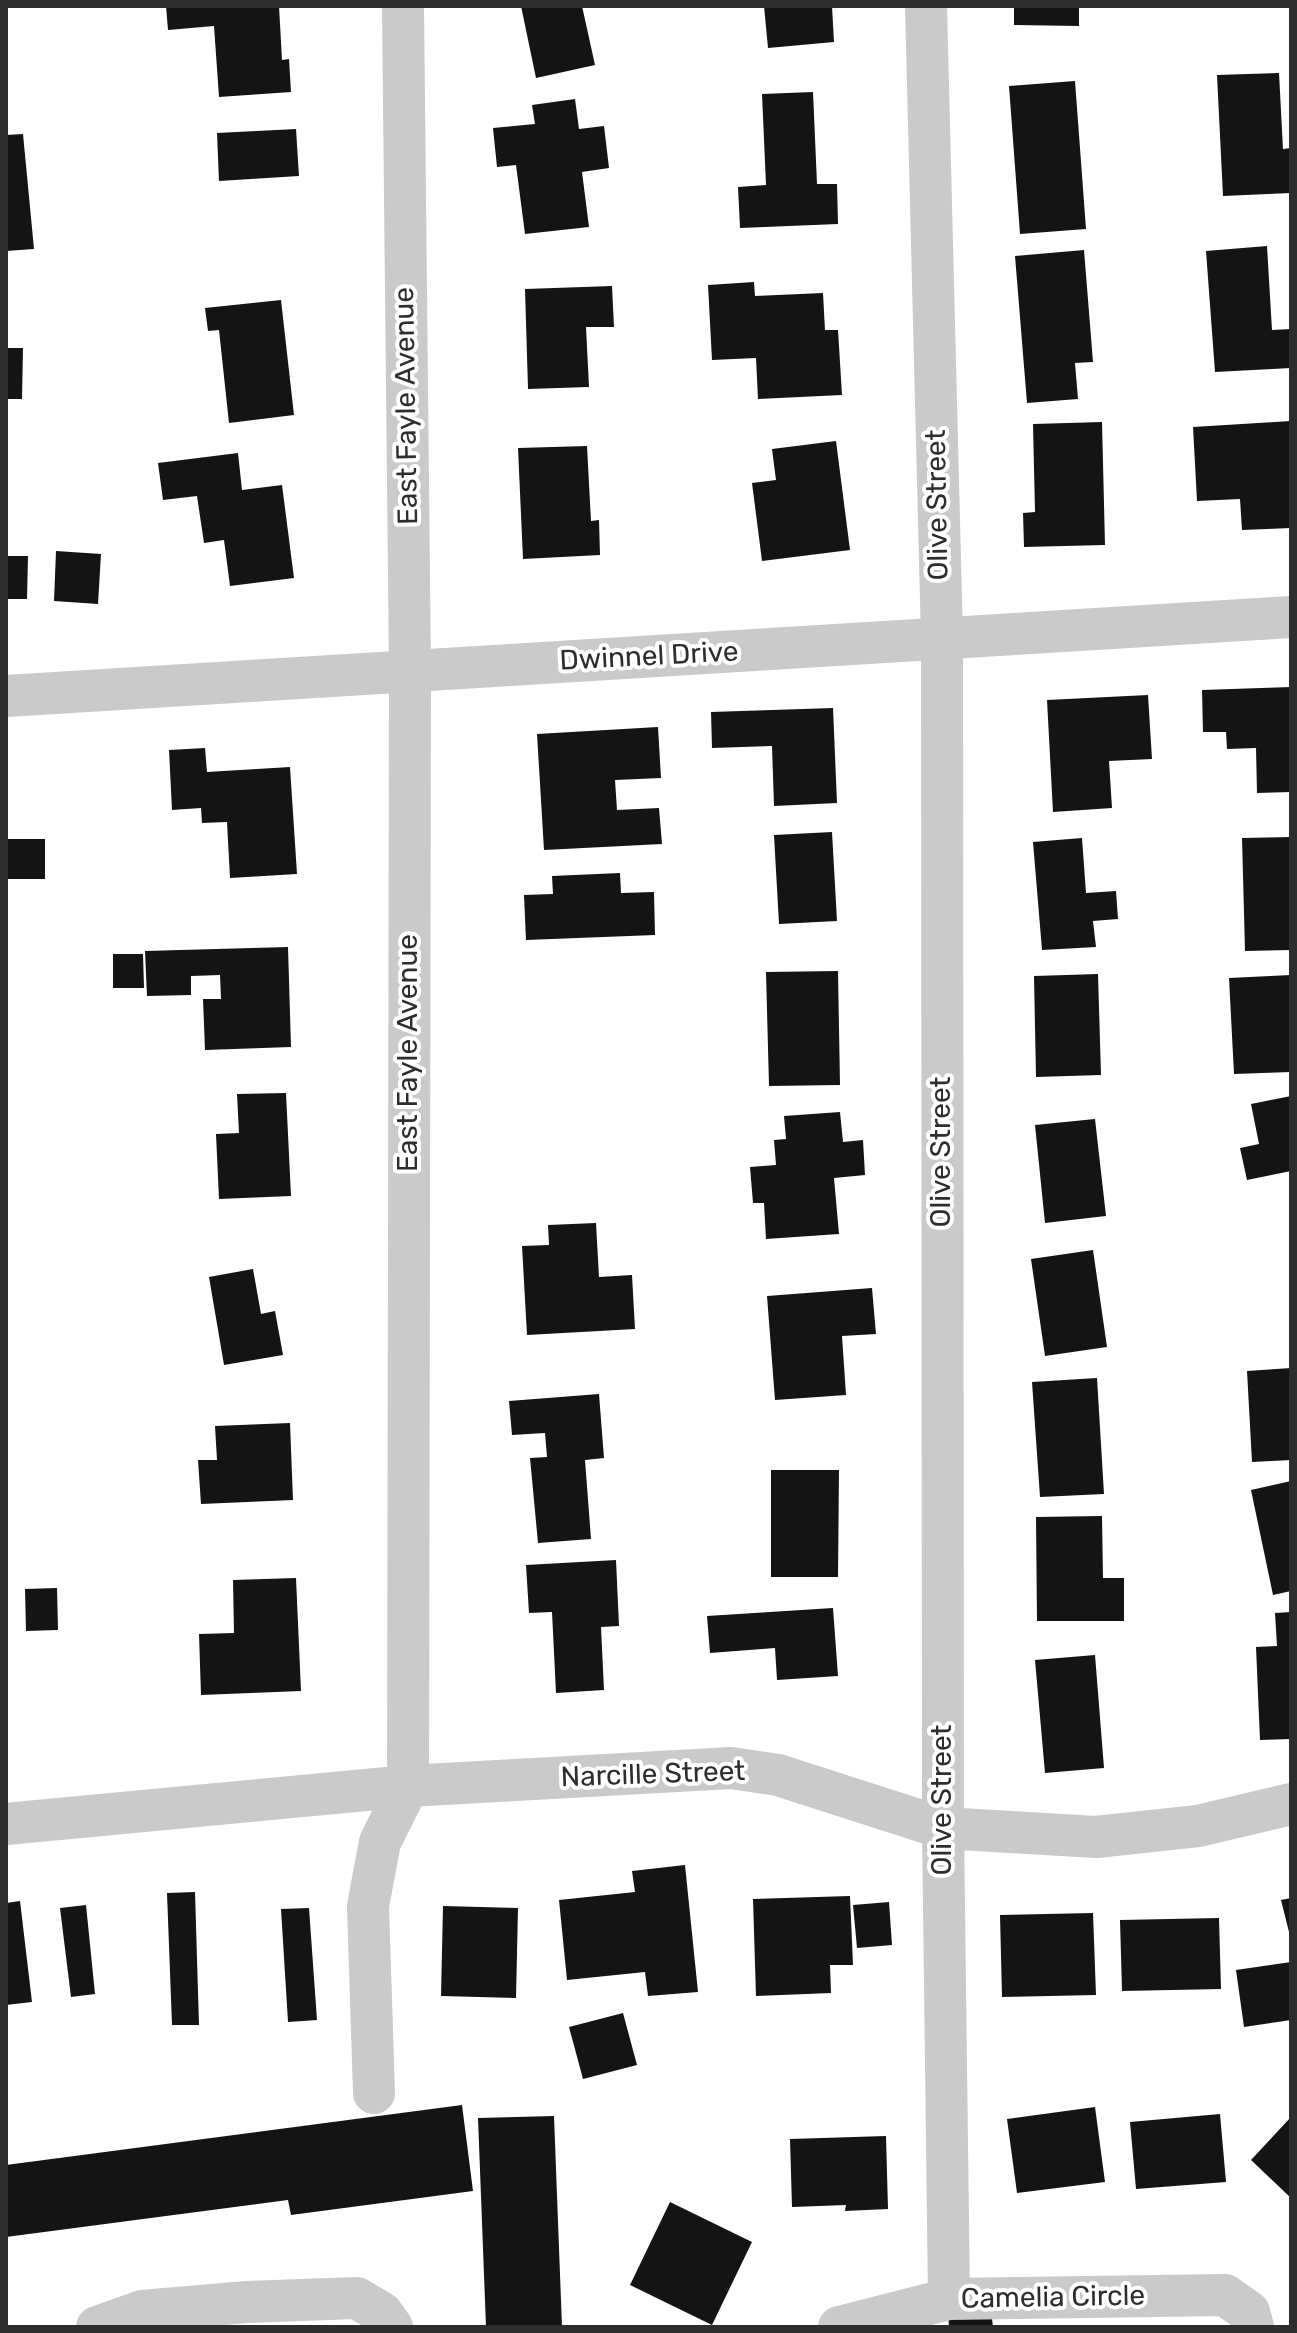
<!DOCTYPE html>
<html>
<head>
<meta charset="utf-8">
<style>
  body { margin:0 }
  #map { position:relative; width:1297px; height:2333px; overflow:hidden; background:#fff; font-family:Rubik,sans-serif }
  canvas { display:block }
  .frame { position:absolute; inset:0; border:8px solid #2d2d2d; pointer-events:none }
</style>
</head>
<body>
<div id="map">
<canvas width="1297" height="2333"></canvas>
<div class="frame"></div>
</div>
<script>
const ctx = document.querySelector('canvas').getContext('2d');
ctx.lineJoin = 'round';
function fillPath(path, color) {
  ctx.fillStyle = color;
  ctx.fill(path, 'evenodd');
}
function poly(rows) {
  const path = new Path2D();
  for (const r of rows) {
    path.moveTo(r[0], r[1]);
    for (let i = 2; i < r.length; i += 2) path.lineTo(r[i], r[i + 1]);
  }
  return path;
}
function strokePath(path, color, width, dash) {
  ctx.strokeStyle = color;
  ctx.lineWidth = width;
  ctx.lineCap = dash ? 'butt' : 'round';
  ctx.setLineDash(dash || []);
  ctx.stroke(path);
}
function drawText(font, color, halo, rows, align = 'center') {
  ctx.font = font + ' Rubik,sans-serif';
  ctx.lineWidth = 8;
  ctx.setLineDash([]);
  ctx.textBaseline = 'middle';
  ctx.strokeStyle = halo;
  ctx.fillStyle = color;
  for (const [text, x, y, turn = 0] of rows) {
    ctx.save();
    ctx.translate(x, y);
    ctx.rotate((+turn || 0) * Math.PI / 180);
    ctx.textAlign = isNaN(turn) ? turn : align;
    if (halo) ctx.strokeText(text, 0, 0);
    ctx.fillText(text, 0, 0);
    ctx.restore();
  }
}
const building = poly([
  [166,6,279,6,282,60,289,59,291,92,219,97,214,26,168,30],
  [521,6,582,6,595,65,536,78],
  [764,6,832,6,834,42,768,48],
  [1014,6,1079,6,1079,26,1014,25],
  [1279,73,1283,149,1291,148,1291,193,1223,196,1217,75],
  [1075,81,1086,229,1020,234,1009,86],
  [813,92,817,184,837,184,838,224,740,228,738,187,766,185,762,94],
  [575,99,579,129,604,126,609,168,582,172,589,227,525,234,516,165,497,167,493,128,535,124,532,105],
  [296,129,299,176,219,181,217,133],
  [23,134,34,249,6,251,6,135],
  [1267,246,1272,330,1291,329,1291,368,1215,372,1206,251],
  [1084,250,1093,362,1075,363,1078,399,1027,403,1015,256],
  [754,282,755,296,823,293,825,330,838,330,842,395,758,399,756,358,712,360,708,285],
  [612,286,614,327,586,327,589,387,528,389,525,289],
  [281,300,294,415,229,423,219,330,208,331,205,308],
  [6,348,23,348,22,399,6,399],
  [1291,421,1291,528,1242,530,1240,499,1197,501,1193,427],
  [1102,422,1105,545,1024,547,1023,513,1035,512,1033,424],
  [836,441,850,550,762,561,752,483,776,480,772,449],
  [587,446,591,521,599,520,600,555,523,559,518,448],
  [238,453,242,490,282,485,294,578,230,586,224,540,204,543,197,496,163,500,158,463],
  [56,551,101,554,98,604,54,601],
  [6,556,28,556,27,599,6,599],
  [1291,687,1291,792,1257,793,1256,748,1227,749,1226,732,1203,732,1202,690],
  [1148,695,1152,759,1109,761,1112,808,1053,812,1047,700],
  [833,708,837,803,774,806,772,746,712,748,711,712],
  [658,727,661,778,615,780,617,810,659,808,662,844,544,850,537,734],
  [205,748,207,772,290,767,297,874,230,878,227,822,202,823,201,808,172,810,169,750],
  [832,832,837,921,779,924,774,835],
  [1291,837,1291,950,1245,951,1242,838],
  [1082,838,1086,893,1116,891,1118,919,1093,921,1096,947,1042,950,1033,842],
  [6,839,45,839,45,879,6,879],
  [620,873,621,893,654,892,655,935,526,940,524,895,553,894,552,876],
  [288,947,291,1047,205,1050,203,999,221,999,220,975,191,976,191,995,147,996,145,951],
  [113,954,143,954,144,988,113,988],
  [838,971,840,1085,769,1086,766,972],
  [1098,974,1101,1075,1036,1077,1034,976],
  [1291,975,1291,1072,1234,1074,1229,978],
  [286,1093,291,1196,219,1199,216,1134,239,1133,237,1094],
  [1291,1096,1291,1171,1247,1180,1240,1148,1259,1144,1251,1104],
  [840,1112,843,1142,863,1140,865,1175,834,1178,839,1234,766,1239,764,1203,753,1203,750,1167,776,1165,774,1140,786,1139,784,1116],
  [1095,1119,1106,1216,1045,1223,1035,1125],
  [596,1223,599,1277,632,1275,635,1329,527,1335,522,1246,549,1245,548,1225],
  [1093,1250,1107,1347,1045,1356,1031,1259],
  [253,1269,261,1314,275,1311,283,1355,224,1365,209,1277],
  [872,1288,876,1334,842,1336,846,1395,775,1400,767,1296],
  [1291,1368,1291,1460,1252,1462,1247,1371],
  [1097,1378,1104,1494,1040,1497,1032,1382],
  [599,1394,604,1458,585,1460,591,1539,538,1543,530,1458,547,1457,545,1433,512,1435,509,1401],
  [290,1423,293,1500,201,1504,198,1460,217,1460,215,1426],
  [771,1470,839,1470,838,1577,771,1577],
  [1291,1481,1291,1591,1273,1595,1251,1490],
  [1102,1516,1103,1578,1124,1578,1124,1621,1037,1621,1036,1517],
  [616,1560,619,1626,601,1627,604,1690,556,1693,552,1612,529,1613,526,1565],
  [296,1578,301,1691,201,1695,199,1634,234,1633,233,1580],
  [57,1588,58,1630,26,1631,25,1589],
  [833,1608,838,1676,777,1680,775,1648,710,1653,707,1616],
  [1291,1612,1291,1739,1260,1740,1256,1647,1277,1646,1275,1613],
  [1095,1655,1104,1768,1045,1773,1035,1660],
  [685,1865,698,1992,648,1996,645,1972,567,1980,559,1900,635,1892,632,1871],
  [195,1892,199,2025,172,2025,167,1893],
  [850,1896,853,1965,830,1965,831,1993,756,1996,753,1899],
  [1291,1898,1291,1936,1290,1936,1281,1900],
  [20,1901,32,2002,6,2005,6,1903],
  [889,1902,892,1945,857,1948,853,1905],
  [86,1905,95,1994,71,1997,60,1908],
  [443,1906,518,1908,516,1998,441,1996],
  [309,1908,317,2020,288,2022,281,1909],
  [1093,1913,1096,1995,1002,1997,1000,1915],
  [1219,1918,1221,1989,1122,1991,1120,1920],
  [1291,1962,1291,2020,1244,2027,1236,1970],
  [623,2013,637,2065,583,2079,569,2027],
  [462,2105,473,2191,291,2215,288,2200,6,2237,6,2165],
  [1095,2107,1105,2182,1017,2193,1007,2119],
  [1220,2114,1226,2182,1136,2189,1130,2122],
  [554,2116,562,2327,486,2327,478,2118],
  [1291,2117,1291,2198,1251,2160],
  [886,2136,888,2209,845,2211,846,2205,792,2207,790,2139],
  [670,2202,752,2242,712,2325,630,2285],
  [991,2310,993,2327,949,2327,948,2313]
]);
const minor = poly([
  [926,6,942,639,943,1828,949,2299],
  [6,696,1291,617],
  [6,1824,408,1786,731,1768,778,1775,943,1828,1096,1837,1198,1826,1291,1804],
  [374,2093,368,1906,380,1842,408,1786,410,672,403,6],
  [97,2327,142,2311,247,2302,357,2298,382,2313,392,2327],
  [839,2327,949,2299,1225,2295,1249,2312,1253,2327]
]);
const streetNames = [
  ["East Fayle Avenue",407,406,-91],
  ["Olive Street",938,505,-91],
  ["Dwinnel Drive",649,657,-3],
  ["East Fayle Avenue",409,1053,-90],
  ["Olive Street",942,1152,-90],
  ["Narcille Street",653,1775,-2],
  ["Olive Street",943,1800,-90],
  ["Camelia Circle",1053,2298,-1]
];
fillPath(building, '#141414');
strokePath(minor, '#cacaca', 42);
drawText('28px', '#2d2d2d', '#fff', streetNames);
</script>
</body>
</html>
